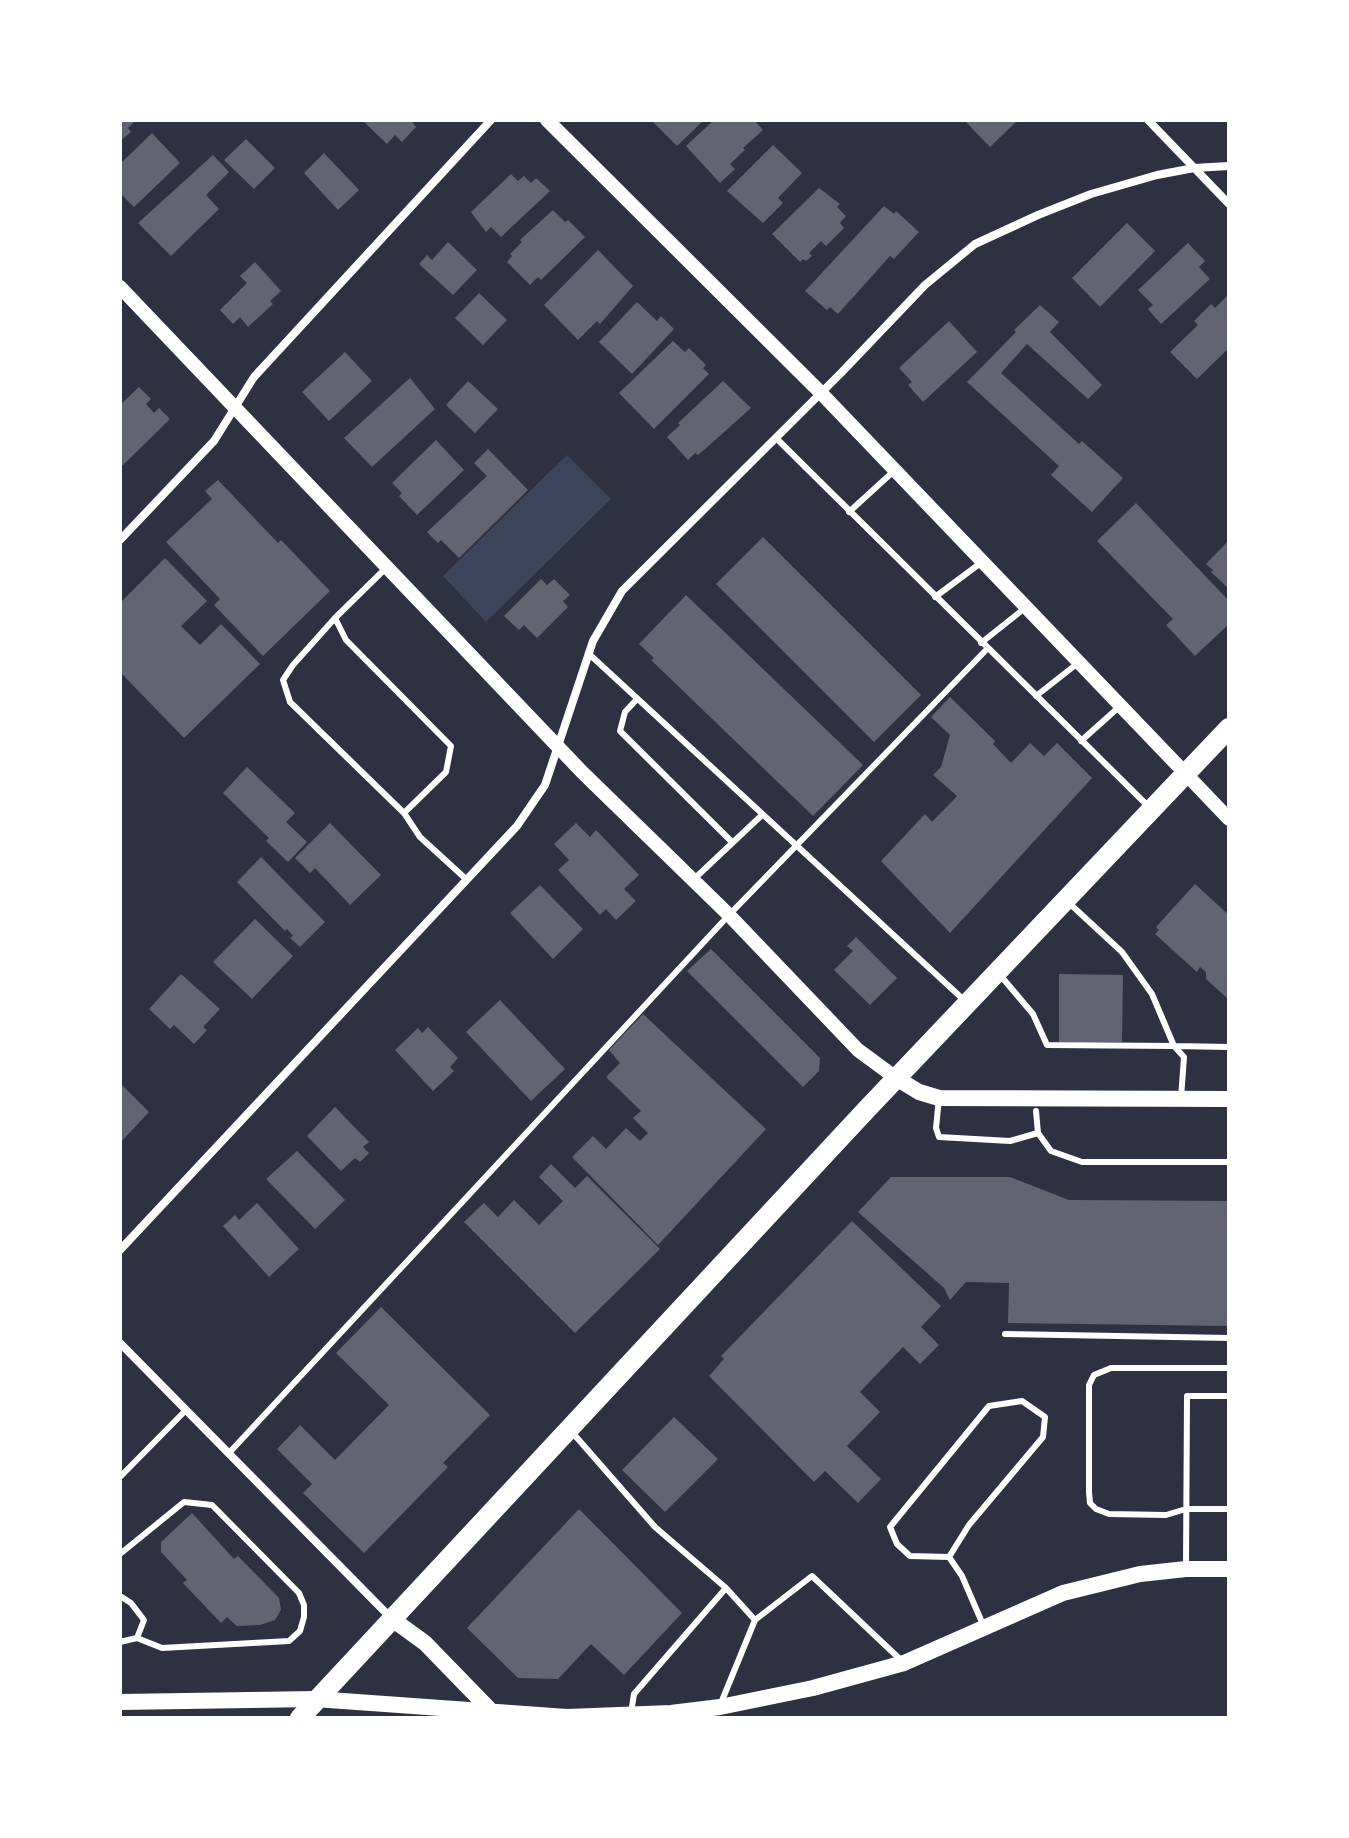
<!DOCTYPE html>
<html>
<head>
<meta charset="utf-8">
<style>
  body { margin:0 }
  #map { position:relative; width:1349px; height:1838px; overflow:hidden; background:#2d3142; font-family:Bitter,serif }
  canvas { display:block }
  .frame { position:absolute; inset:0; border:122px solid #fff; pointer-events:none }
</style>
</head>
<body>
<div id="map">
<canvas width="1349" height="1838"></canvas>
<div class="frame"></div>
</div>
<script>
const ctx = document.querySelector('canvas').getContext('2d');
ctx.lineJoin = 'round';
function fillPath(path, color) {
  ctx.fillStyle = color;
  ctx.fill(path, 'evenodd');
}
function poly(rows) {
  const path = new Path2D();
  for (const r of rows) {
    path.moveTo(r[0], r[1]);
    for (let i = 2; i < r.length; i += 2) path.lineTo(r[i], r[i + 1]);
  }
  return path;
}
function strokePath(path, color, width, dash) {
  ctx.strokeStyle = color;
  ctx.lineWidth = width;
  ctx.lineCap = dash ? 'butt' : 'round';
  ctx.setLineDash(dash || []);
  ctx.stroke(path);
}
const green = poly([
  [567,455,611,499,486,622,443,576]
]);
const building = poly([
  [120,120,136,120,128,128,131,132,120,141],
  [362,120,411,120,416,127,402,142,395,135,387,144],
  [651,120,704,120,677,146],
  [714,120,754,120,763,130,743,148,745,150,730,164,735,169,720,183,686,146],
  [964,120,1018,120,990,147],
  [152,133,180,163,134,207,122,195,120,197,120,164],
  [246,139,275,168,254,189,224,160],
  [773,145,802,173,778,198,783,203,763,223,727,191],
  [324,153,359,190,338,210,304,173],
  [213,155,229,172,206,195,219,209,171,256,138,223],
  [511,174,518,181,524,176,531,183,536,178,550,191,501,237,491,227,486,232,471,212],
  [819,188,840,204,837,207,846,216,840,223,844,228,826,246,821,241,809,253,812,256,806,261,803,259,800,262,772,234],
  [884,206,894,214,896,211,919,232,894,259,890,256,838,314,830,307,827,310,805,291],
  [553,210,565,222,568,220,585,237,541,280,538,277,530,285,507,262,512,256,510,254,522,242,520,240],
  [1127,223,1155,251,1100,307,1072,278],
  [448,242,477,270,453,295,419,264,427,255,432,260],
  [1188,243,1205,261,1199,267,1210,279,1161,324,1148,309,1153,305,1138,290],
  [598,250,633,286,600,324,597,321,578,340,544,305],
  [255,262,281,291,270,301,273,304,248,327,240,317,233,324,220,310,247,283,240,276],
  [479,293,507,320,483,345,455,318],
  [1229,294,1229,348,1197,379,1170,352,1198,325,1194,321,1211,304,1215,308],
  [637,302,657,321,661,316,674,329,632,374,599,342],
  [1040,305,1059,322,1050,332,1102,385,1088,399,1027,344,1001,373,1079,444,1082,441,1123,478,1092,512,1051,475,1059,466,967,382,1016,332,1014,330],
  [949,321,977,352,923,402,908,385,912,382,899,368],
  [673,341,685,352,689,348,706,365,703,368,709,374,654,429,619,393],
  [345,352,372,381,329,421,302,392],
  [410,378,435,409,372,467,344,438],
  [468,381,498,409,475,433,446,405],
  [723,381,751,408,704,450,698,455,695,453,688,460,667,437,680,425,678,423],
  [139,387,151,399,146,404,154,413,159,408,170,419,120,468,120,405],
  [436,440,464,470,417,515,399,496,402,493,392,483],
  [488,449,528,490,459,558,441,540,438,543,427,532,487,476,474,463],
  [218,480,278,543,281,540,330,591,263,656,214,605,220,599,166,542,212,499,205,491],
  [1136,503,1229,601,1229,624,1195,656,1166,625,1173,619,1097,541],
  [763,537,921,695,874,742,716,584],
  [1229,540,1229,589,1211,572,1213,570,1206,564],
  [165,558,207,601,181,626,200,645,221,624,260,664,184,738,120,672,120,603],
  [541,579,547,585,554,579,570,595,563,601,568,607,537,638,524,625,519,630,504,616],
  [686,595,863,765,813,816,651,660,654,658,639,644],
  [950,697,995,741,993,744,1011,763,1030,743,1044,756,1057,743,1092,778,950,933,881,861,925,814,932,822,957,796,933,775,941,767,950,735,931,717],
  [247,767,295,813,286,822,307,842,288,862,266,841,269,838,223,793],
  [330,823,381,875,350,905,315,868,310,873,295,858],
  [576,823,590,837,596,830,639,875,624,889,636,901,616,920,606,909,600,915,558,870,569,860,554,844],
  [261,857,325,922,300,947,290,938,293,936,287,929,285,931,237,882],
  [1195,884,1229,915,1229,1000,1206,979,1206,972,1200,967,1197,972,1155,934,1159,930,1156,927],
  [540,885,583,929,553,959,510,913],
  [255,919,293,956,252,999,213,962],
  [856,937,897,978,870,1005,834,970,853,951,847,946],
  [711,949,820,1058,819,1071,803,1087,687,971],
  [181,974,220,1009,203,1027,207,1030,194,1044,174,1025,170,1029,149,1009],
  [1059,974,1123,975,1122,1042,1059,1042],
  [500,1000,565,1069,531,1101,466,1032],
  [643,1014,766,1129,658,1245,572,1157,593,1136,606,1149,626,1128,640,1141,648,1133,633,1118,641,1111,606,1077,620,1063,609,1050],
  [428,1027,458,1058,450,1067,454,1071,433,1091,395,1050,418,1028,422,1033],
  [120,1083,149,1112,120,1143],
  [335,1107,369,1142,363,1147,369,1153,360,1162,355,1158,341,1171,307,1136],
  [297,1151,345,1200,315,1229,266,1179],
  [551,1164,575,1188,587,1176,660,1249,575,1333,464,1222,484,1203,498,1217,514,1200,539,1225,563,1201,539,1177],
  [891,1177,1010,1177,1069,1200,1229,1201,1229,1326,1008,1323,1009,1283,966,1282,950,1300,944,1288,858,1212],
  [257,1203,299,1249,269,1277,223,1226,235,1215,239,1220],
  [852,1221,941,1306,921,1327,939,1345,920,1364,903,1347,860,1392,880,1412,847,1446,881,1479,858,1503,825,1471,814,1482,709,1376,724,1359,721,1356],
  [381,1307,490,1415,443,1463,448,1467,364,1553,303,1493,312,1484,277,1449,300,1425,335,1460,389,1405,336,1353],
  [674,1417,718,1459,665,1512,622,1470],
  [579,1509,682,1613,624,1675,591,1644,558,1679,518,1678,467,1628],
  [192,1513,234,1559,238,1556,279,1598,281,1610,275,1620,260,1625,237,1626,227,1617,221,1623,183,1583,187,1580,161,1552,161,1542]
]);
const service = poly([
  [776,438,1150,808],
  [849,512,895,470],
  [387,567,335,618,346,640,451,746,446,772,404,813,420,837,467,880],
  [935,597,982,562],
  [335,618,293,665,283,680,290,702,404,813],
  [981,643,1025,608],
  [588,653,965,1001],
  [1036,696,1078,663],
  [637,699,625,712,620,731,732,842],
  [1081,741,1119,707],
  [693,880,762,815],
  [1069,903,1122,952,1152,994,1174,1046,1229,1047],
  [1000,975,1033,1014,1047,1045,1174,1046,1184,1057,1181,1098],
  [939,1098,936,1128,939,1137,1010,1141,1038,1133],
  [1036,1111,1038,1133,1051,1151,1082,1162,1229,1162],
  [1005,1334,1229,1338],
  [1229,1368,1111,1368,1094,1375,1089,1385,1089,1492,1090,1503,1096,1509,1109,1514,1166,1515,1186,1509,1229,1509],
  [571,1431,655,1527,726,1588,634,1694,631,1713],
  [229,1453,729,915,987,649],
  [120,1477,186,1410],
  [120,1554,184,1502,212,1505,299,1593,304,1605,304,1617,300,1631,289,1641,162,1648,137,1638],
  [949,1557,910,1556,897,1544,890,1527,989,1406,1022,1401,1045,1417,1043,1437,969,1525,949,1557,962,1576,984,1627],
  [1186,1566,1187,1396,1229,1396],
  [120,1596,131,1603,144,1620,137,1638,120,1642],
  [755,1620,812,1576,903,1662],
  [721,1703,755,1620,726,1588]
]);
const minor = poly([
  [1148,120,1229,204],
  [120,540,214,441,254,377,491,120],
  [120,1250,517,826,545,785,593,641,622,591,841,373,925,285,975,244,1038,215,1091,194,1157,175,1194,168,1229,166],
  [120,1343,391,1618]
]);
const tertiary = poly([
  [547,120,821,393,1229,819],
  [120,287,582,772,729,915,858,1050,896,1078]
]);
const secondary = poly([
  [896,1078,919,1092,939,1098,1229,1099],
  [392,1619,425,1643,493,1713],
  [120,1702,315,1699,567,1717,671,1713,720,1707,813,1688,904,1663,1063,1593,1140,1574,1186,1569,1229,1569]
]);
const primary = poly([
  [300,1718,867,1109,1229,728]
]);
fillPath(green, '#3c4559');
fillPath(building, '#626471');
strokePath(service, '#fff', 6);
strokePath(minor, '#fff', 8);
strokePath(tertiary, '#fff', 14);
strokePath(secondary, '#fff', 16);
strokePath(primary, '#fff', 20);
</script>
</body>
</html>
